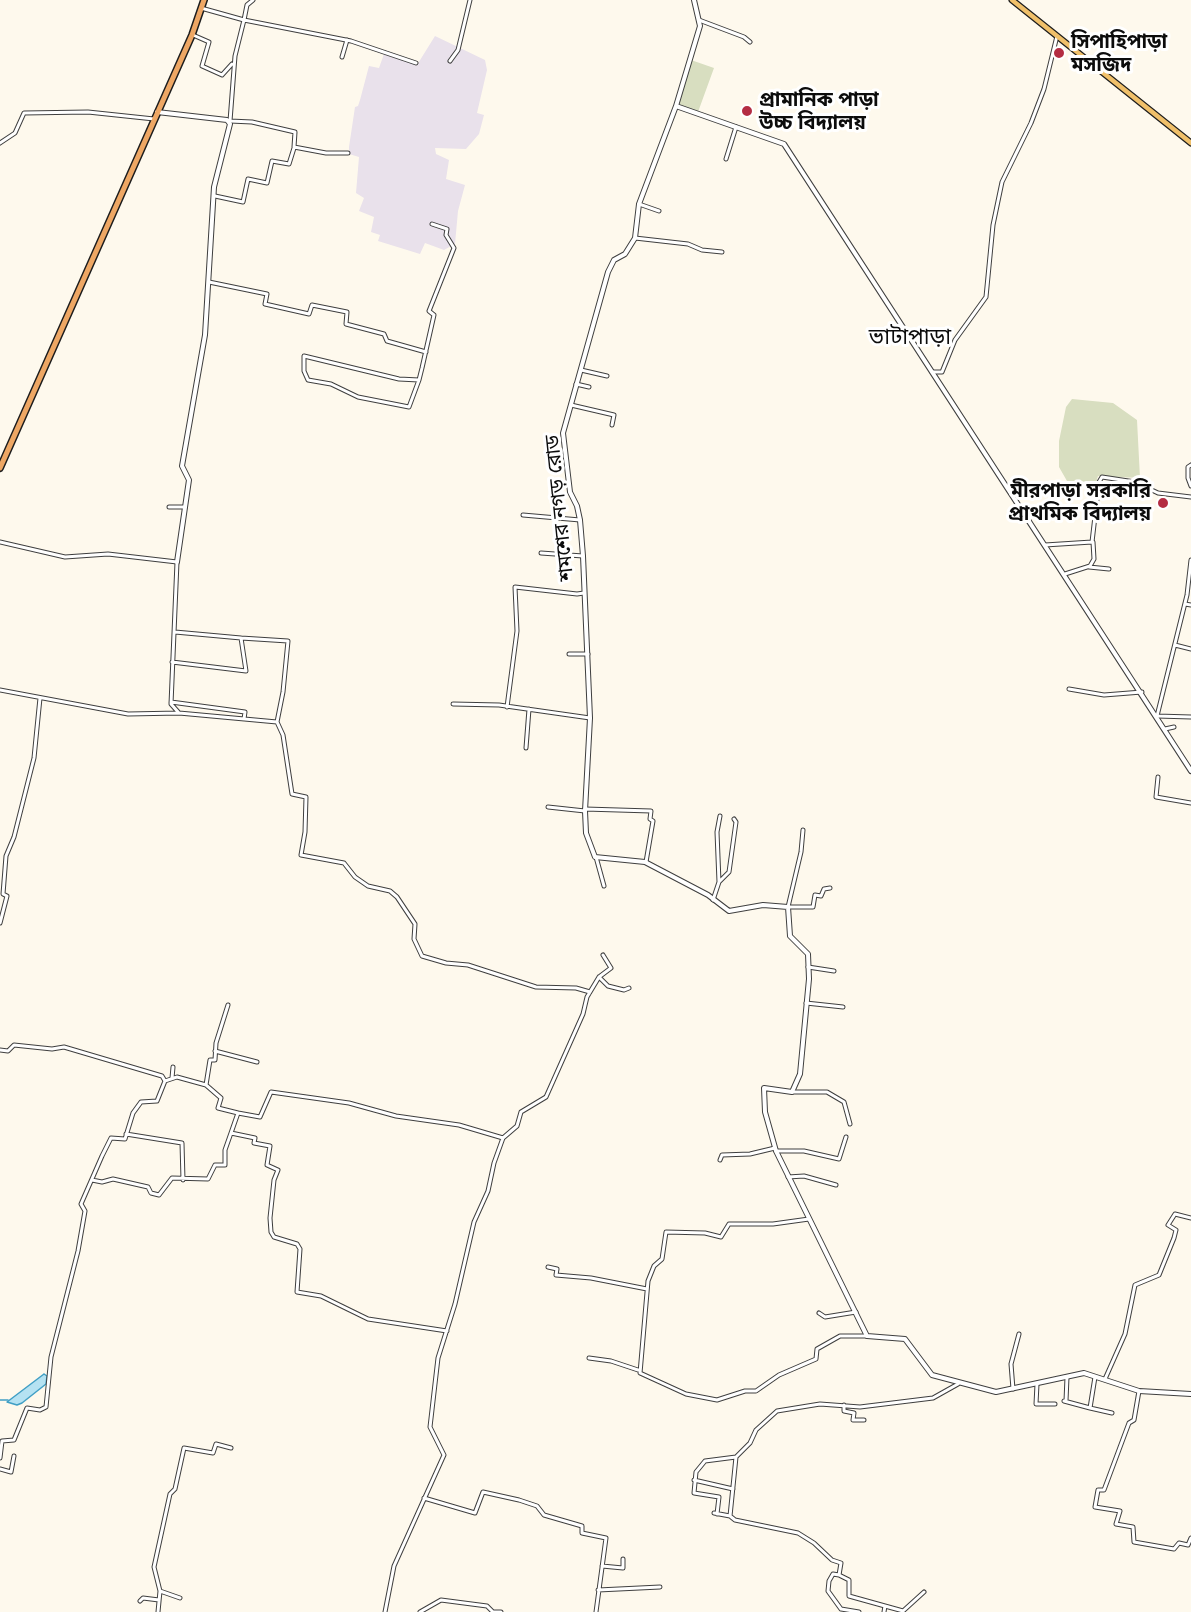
<!DOCTYPE html>
<html>
<head>
<meta charset="utf-8">
<style>
  body { margin:0 }
  canvas { display:block; background:#fef9ed }
</style>
</head>
<body>
<canvas width="1191" height="1612"></canvas>
<script>
const ctx = document.querySelector('canvas').getContext('2d');
ctx.lineJoin = 'round';
function fillPath(path, color) {
  ctx.fillStyle = color;
  ctx.fill(path, 'evenodd');
}
function poly(rows) {
  const path = new Path2D();
  for (const r of rows) {
    path.moveTo(r[0], r[1]);
    for (let i = 2; i < r.length; i += 2) path.lineTo(r[i], r[i + 1]);
  }
  return path;
}
function strokePath(path, color, width, dash) {
  ctx.strokeStyle = color;
  ctx.lineWidth = width;
  ctx.lineCap = dash ? 'butt' : 'round';
  ctx.setLineDash(dash || []);
  ctx.stroke(path);
}
function drawText(font, color, halo, rows, align = 'center') {
  ctx.font = font + ' "Libre Baskerville","Noto Sans Bengali",serif';
  ctx.lineWidth = 6;
  ctx.setLineDash([]);
  ctx.textBaseline = 'middle';
  ctx.strokeStyle = halo;
  ctx.fillStyle = color;
  for (const [text, x, y, turn = 0] of rows) {
    ctx.save();
    ctx.translate(x, y);
    ctx.rotate((+turn || 0) * Math.PI / 180);
    ctx.textAlign = isNaN(turn) ? turn : align;
    if (halo) ctx.strokeText(text, 0, 0);
    ctx.fillText(text, 0, 0);
    ctx.restore();
  }
}
const industrial = poly([
  [435,36,485,60,487,70,477,113,484,115,479,134,466,149,435,148,436,154,449,160,446,179,465,185,458,211,455,244,444,250,425,243,420,254,378,241,380,235,371,232,374,217,359,211,364,198,356,193,359,157,349,154,349,147,355,107,358,106,360,100,369,66,379,68,384,54,417,65]
]);
const cemetery = poly([
  [691,60,714,68,698,112,678,104],
  [1072,399,1113,403,1137,420,1140,478,1098,476,1096,483,1081,485,1067,481,1059,467,1059,441,1066,407]
]);
const water = poly([
  [44,1374,47,1376,46,1384,22,1403,17,1405,7,1402,44,1374]
]);
const stream = poly([
  [0,1400,8,1400]
]);
const minor = poly([
  [253,0,247,5,244,20,351,41,416,63],
  [201,8,244,20,235,56,230,121,252,122,295,132,294,147,326,153,348,153],
  [699,20,744,37,750,42],
  [193,35,209,42,202,66,222,75,232,64],
  [342,57,347,40],
  [450,61,458,50,470,0],
  [0,143,15,133,24,113,88,112,154,119],
  [726,159,736,127],
  [215,196,243,202,248,179,267,183,272,161,289,164,294,148],
  [639,204,659,211],
  [635,238,688,244,702,250,722,252],
  [209,282,267,294,265,304,309,314,312,305,347,312,346,324,384,334,387,341,426,352],
  [581,370,607,376],
  [932,372,942,372,955,340,986,297,993,225,1002,182,1031,123,1044,89,1057,36],
  [419,380,399,379,304,356,304,371,308,380,331,384,358,397,409,407,419,380,422,368,434,315,429,311,454,248,446,235,447,229,432,224],
  [576,384,589,387],
  [571,405,614,415,612,425],
  [1191,465,1188,467,1188,478,1191,486],
  [169,507,185,507],
  [523,515,580,520],
  [0,542,65,557,108,554,177,562,171,704,179,713,277,722,283,735,292,794,306,797,305,832,301,855,344,863,355,877,368,886,390,891,397,897,415,924,414,939,422,956,446,963,468,965,536,987,576,988,590,992],
  [1045,545,1092,542,1099,482,1102,477,1135,482,1158,493,1191,497],
  [541,553,583,556],
  [1191,560,1187,595,1157,716,1191,717],
  [1089,567,1109,569],
  [1065,574,1090,566,1094,559,1093,542],
  [1185,604,1191,605],
  [241,638,288,641,283,692,277,722],
  [1175,645,1191,649],
  [569,654,588,654],
  [172,662,246,671,241,638,175,632],
  [1069,689,1104,695,1142,692],
  [0,690,128,714,179,713],
  [171,702,245,712,244,719],
  [453,704,499,705,590,718],
  [507,707,517,631,515,587,577,594,584,593],
  [1165,729,1174,727],
  [526,748,529,709],
  [1158,777,1156,797,1191,803],
  [548,807,585,811],
  [585,809,651,811,650,819,653,821,646,862],
  [803,830,801,852,788,907,813,907,815,895,821,896,824,889,830,888],
  [596,857,604,886],
  [719,882,717,832,720,816],
  [713,900,719,882,729,872,736,822,734,819],
  [0,923,7,896,3,894,6,856,14,837,34,758,40,698],
  [808,967,834,971],
  [599,977,611,968,603,955],
  [806,1003,843,1007],
  [0,1050,8,1051,14,1045,52,1049,64,1047,162,1076,165,1081,177,1077,206,1085,210,1060,215,1060,216,1043,228,1005],
  [215,1051,257,1062],
  [172,1078,173,1067],
  [206,1085,221,1098,218,1108,238,1113],
  [792,1092,827,1092,844,1102,850,1124],
  [126,1134,182,1143,183,1180],
  [776,1151,804,1151,839,1159,846,1137],
  [720,1160,722,1155,750,1154,775,1148],
  [788,1177,804,1176,836,1185],
  [92,1180,102,1182,113,1179,148,1187,151,1193,159,1195,172,1178,208,1179,215,1165,225,1165,225,1150,231,1133],
  [809,1219,773,1224,729,1224,721,1237,705,1233,666,1232,662,1259,654,1266,648,1281,640,1373,686,1394,717,1400,745,1391,756,1391,779,1375,816,1359,817,1349,840,1336,867,1336],
  [548,1267,557,1269,556,1275,591,1278,647,1289],
  [819,1313,825,1317,856,1312],
  [447,1331,368,1319,321,1296,297,1292,300,1249,297,1244,274,1237,271,1232,270,1218,274,1180,278,1170,267,1165,270,1146,254,1143,255,1138,231,1133,238,1113,260,1117,271,1092,349,1103,396,1116,459,1125,503,1138],
  [589,1358,611,1361,638,1370],
  [1105,1379,1125,1334,1135,1285,1159,1275,1174,1238,1176,1230,1168,1225,1175,1214,1191,1218],
  [1037,1384,1036,1404,1055,1404],
  [1013,1389,1011,1364,1019,1334],
  [1139,1391,1134,1420,1129,1423,1104,1490,1098,1490,1095,1507,1120,1511,1116,1524,1133,1527,1134,1542,1174,1549,1179,1543,1188,1545,1191,1538],
  [1064,1401,1090,1408,1095,1377],
  [1066,1401,1067,1377],
  [844,1405,844,1411,854,1413,853,1420,864,1420],
  [1090,1408,1112,1413],
  [0,1458,2,1441,14,1440,27,1408,40,1410,46,1407,51,1357,78,1251,85,1211,81,1204,102,1156,111,1138,125,1139,133,1113,141,1102,157,1101,165,1081],
  [0,1469,11,1472,14,1456],
  [694,1480,733,1489],
  [424,1498,475,1513,483,1492,519,1500,537,1506,544,1515,582,1526,582,1533,606,1538,596,1612],
  [714,1513,730,1516,736,1457],
  [717,1514,719,1497,694,1493,696,1472,705,1461,736,1457,750,1443,756,1430,777,1411,820,1404,860,1407,933,1398,958,1384],
  [730,1516,735,1520,798,1533,814,1543,832,1560,841,1563,839,1575,833,1574,829,1581,828,1591,841,1609,859,1612],
  [602,1566,623,1568,623,1559],
  [839,1575,849,1580,849,1596,885,1606],
  [598,1590,660,1587],
  [160,1591,154,1567,170,1494,175,1489,184,1448,213,1453,216,1444,231,1448],
  [140,1601,143,1598,159,1600],
  [158,1612,160,1591,180,1598],
  [385,1612,394,1566,444,1455,430,1427,438,1358,455,1304,474,1222,488,1191,494,1163,503,1138,517,1126,521,1112,546,1097,583,1014,587,997,599,977,608,986,624,990,629,988],
  [420,1612,441,1600,487,1606,493,1612,501,1612],
  [884,1612,885,1606,903,1611,924,1592]
]);
const tertiary = poly([
  [694,0,700,26,676,106,639,204,635,238,625,254,614,260,608,272,563,433,570,492,577,506,580,520,583,556,590,718,585,811,586,833,595,857,645,862,708,895,729,911,763,905,788,907,790,936,808,954,809,979,800,1074,792,1092,764,1088,765,1112,776,1151,867,1336,905,1339,932,1375,996,1392,1084,1373,1139,1391,1191,1394],
  [676,106,784,144,1191,771],
  [157,112,227,120,230,124,214,187,205,335,182,466,189,480,177,562]
]);
const primary = poly([
  [1012,0,1191,143]
]);
const trunk = poly([
  [0,468,192,35,204,0]
]);
const markers = [
  [1059,53,6,"#b42d43"],
  [747,111,6,"#b42d43"],
  [1163,503,6,"#b42d43"]
];
const poiNames = [
  ["সিপাহিপাড়া",1071,42],
  ["মসজিদ",1071,65],
  ["প্রামানিক পাড়া",759,100],
  ["উচ্চ বিদ্যালয়",759,123],
  ["মীরপাড়া সরকারি",1151,491,"right"],
  ["প্রাথমিক বিদ্যালয়",1151,514,"right"]
];
const streetNames = [
  ["শমশের নগড় রোড",560,508,-96]
];
const quarterNames = [
  ["ভাটাপাড়া",910,338]
];
fillPath(industrial, '#e9e1eb');
fillPath(cemetery, '#d8dec0');
fillPath(water, '#b5e2f2');
strokePath(water, '#409fc5', 1.5);
strokePath(stream, '#409fc5', 1.5);
strokePath(minor, '#3f3f3f', 5);
strokePath(tertiary, '#3f3f3f', 6);
strokePath(primary, '#1d1d1d', 7);
strokePath(trunk, '#1d1d1d', 8);
strokePath(minor, '#fff', 3);
strokePath(tertiary, '#fff', 4);
strokePath(primary, '#f0c06a', 4.5);
strokePath(trunk, '#eea764', 5);
for (const [x, y, r, color] of markers) {
  const dot = new Path2D();
  dot.arc(x, y, r, 0, 2 * Math.PI);
  ctx.fillStyle = color;
  ctx.fill(dot);
  strokePath(dot, '#fff', 2);
}
drawText('bold 20px', '#0c0c0c', '#fff', poiNames, 'left');
drawText('20px', '#0c0c0c', '#fff', streetNames);
drawText('22px', '#0c0c0c', '#fff', quarterNames);
</script>
</body>
</html>
